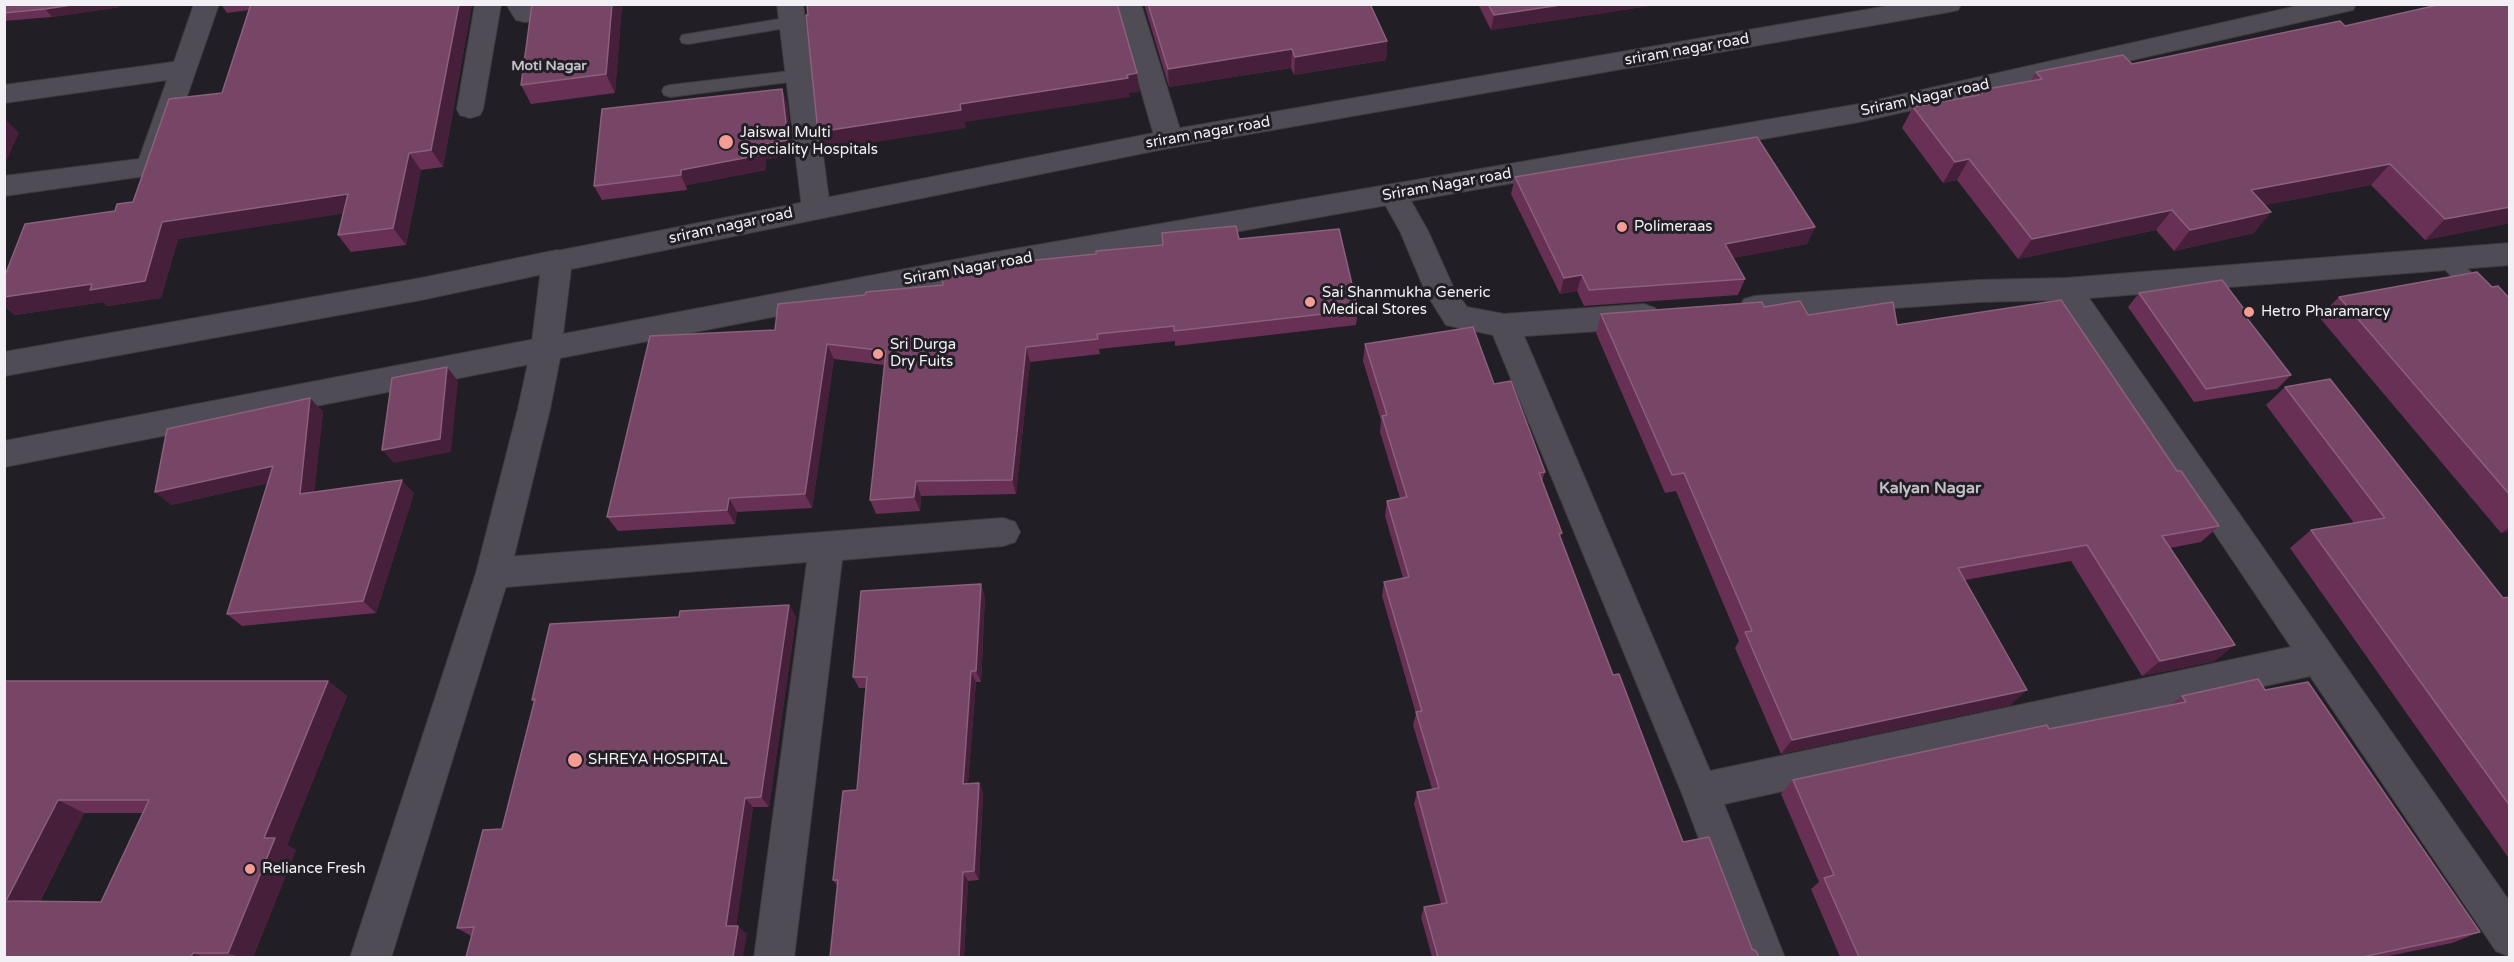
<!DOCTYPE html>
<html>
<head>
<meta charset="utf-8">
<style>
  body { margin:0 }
  #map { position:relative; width:2514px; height:962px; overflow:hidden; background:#211e25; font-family:"Varela Round",sans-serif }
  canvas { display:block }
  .frame { position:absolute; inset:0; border:6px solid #f2f0f5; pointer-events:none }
</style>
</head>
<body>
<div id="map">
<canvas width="2514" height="962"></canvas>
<div class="frame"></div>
</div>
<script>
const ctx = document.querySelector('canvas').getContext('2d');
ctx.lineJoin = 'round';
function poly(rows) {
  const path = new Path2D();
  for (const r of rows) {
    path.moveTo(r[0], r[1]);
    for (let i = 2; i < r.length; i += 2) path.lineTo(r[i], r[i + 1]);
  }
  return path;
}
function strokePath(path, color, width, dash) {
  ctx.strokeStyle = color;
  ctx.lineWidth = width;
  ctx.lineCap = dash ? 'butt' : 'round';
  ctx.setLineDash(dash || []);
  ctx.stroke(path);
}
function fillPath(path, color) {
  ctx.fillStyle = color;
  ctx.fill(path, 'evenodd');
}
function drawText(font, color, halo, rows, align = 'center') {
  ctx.font = font + ' "Varela Round",sans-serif';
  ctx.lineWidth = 6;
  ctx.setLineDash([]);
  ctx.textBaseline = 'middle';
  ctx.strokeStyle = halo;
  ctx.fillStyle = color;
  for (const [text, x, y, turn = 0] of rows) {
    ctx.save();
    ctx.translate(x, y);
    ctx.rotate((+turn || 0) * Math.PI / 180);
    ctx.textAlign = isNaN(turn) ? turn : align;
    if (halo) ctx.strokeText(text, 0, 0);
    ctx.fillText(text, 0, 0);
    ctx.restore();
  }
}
const service = poly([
  [792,17,798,18,800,22,798,26,688,44,682,43,680,39,682,35,688,34,792,17],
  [799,70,805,72,807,76,805,80,670,97,664,95,662,91,664,87,670,85,799,70],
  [2447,252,2454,254,2510,315,2510,335,2503,333,2440,264,2438,259,2440,254,2447,252]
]);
const minor = poly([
  [194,4,219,4,160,174,4,196,4,176,139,159,167,80,4,103,4,85,174,62,194,4],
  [475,4,501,4,483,109,480,115,470,118,460,115,457,109,475,4],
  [506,4,532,5,615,4,612,10,603,12,525,22,516,20,506,4],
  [777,4,803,4,830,208,826,215,816,218,806,215,802,208,777,4],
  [1116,4,1141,4,1183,139,1179,146,1169,148,1159,146,1155,139,1116,4],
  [1393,184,1403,187,1428,231,1454,289,1467,307,1504,314,1644,304,1655,308,1659,316,1655,324,1644,328,1524,336,1710,771,2291,647,2058,300,1979,302,1755,318,1744,315,1740,307,1744,299,1755,296,1979,280,2066,278,2510,243,2510,265,2089,298,2510,902,2510,957,2496,951,2310,676,1724,804,1785,958,1744,958,1681,791,1493,335,1446,325,1426,293,1400,231,1379,194,1383,187,1393,184],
  [557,250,567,253,572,261,567,269,421,300,4,376,4,352,421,278,557,250],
  [1003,518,1015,522,1020,532,1015,542,1003,546,842,560,794,958,754,958,807,562,493,588,481,584,476,573,481,562,493,558,1003,518]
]);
const tertiary = poly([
  [546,337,557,341,561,349,557,357,546,361,4,467,4,441,546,337]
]);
const secondary = poly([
  [1899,4,1961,4,1958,10,1949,12,1169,148,571,269,563,334,990,253,1859,104,2306,4,2356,4,2353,10,2344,12,1859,122,990,275,560,358,550,409,510,573,391,958,350,958,476,573,518,409,531,349,542,261,547,253,1169,130,1899,4]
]);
const wall = poly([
  [4,4,121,4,120,7,52,17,4,21],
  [221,4,472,4,443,167,421,170,406,245,351,252,338,235,343,213,178,239,161,298,107,306,103,302,15,315,4,306,4,278,115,211,133,202,222,93,249,10,227,13],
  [532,4,622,4,615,93,531,104,521,85],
  [1144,4,1370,4,1387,41,1386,60,1294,75,1291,68,1169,87],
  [1478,4,1662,4,1491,30],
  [2340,21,2510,223,2425,240,2371,185,2265,205,2254,233,2174,251,2156,230,2018,259,1957,180,1943,183,1902,128,1913,107,1974,96,1976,91,2031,81,2036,72,2132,64],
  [782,89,787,104,793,155,766,159,766,170,687,185,687,190,602,200,594,186],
  [1515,177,1815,227,1807,244,1733,258,1745,279,1738,295,1584,306,1577,291,1560,294,1511,194],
  [1162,233,1239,239,1358,310,1356,325,1175,346,1175,341,1099,349,1100,354,1030,362,1016,494,921,496,920,511,876,514,870,500,884,365,834,359,812,508,737,512,735,524,618,531,607,517,775,330,865,295,943,285,1017,265,1162,245],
  [2492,287,2507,297,2510,295,2510,531,2501,533,2319,317,2339,297],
  [2139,293,2250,317,2247,319,2291,375,2277,389,2194,402,2128,307],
  [1764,307,1808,315,1897,325,2177,471,2219,526,2201,542,2170,548,2215,661,2142,676,2071,561,1965,580,2011,705,1781,754,1735,648,1739,641,1676,491,1665,493,1596,333,1601,314],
  [1365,344,1494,384,1545,472,1542,481,1562,533,1560,537,1613,675,1683,842,1752,949,1759,957,1432,957,1421,917,1424,907,1441,904,1414,804,1417,792,1432,789,1413,725,1416,714,1382,596,1384,582,1403,578,1385,516,1387,501,1400,498,1380,432,1381,420,1363,361],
  [2285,387,2503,598,2510,597,2510,860,2290,548,2311,530,2354,523,2266,405],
  [310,398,323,412,314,492,414,493,376,613,242,626,227,614,268,483,171,505],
  [985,596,981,682,976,682,968,783,979,783,983,793,979,880,968,881,964,957,830,957,838,887,833,880,857,790,866,688,859,688,853,677],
  [789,605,796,617,769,807,753,807,736,926,747,934,471,936,457,928,502,829,534,702,532,700,679,617],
  [4,681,328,681,347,696,287,845,296,850,253,957,4,957],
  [84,813,143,813,101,902,40,901],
  [2265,690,2480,932,2452,943,2384,957,1840,957,1811,889,1819,882,1781,794,1793,780,2170,705,2182,696]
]);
const shadedWall = poly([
  [78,4,121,4,120,7,52,17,45,9],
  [459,4,472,4,443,167,431,150],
  [612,4,622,4,615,93,606,74],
  [1567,4,1662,4,1491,30,1494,15],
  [1387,41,1386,60,1294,75,1295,57],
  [1292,49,1291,68,1169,87,1168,69],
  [1137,73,1139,92,1129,93,1130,97,965,122,966,128,825,150,818,132,960,104],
  [782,89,787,104,793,155,766,159,766,170,687,185,687,190,681,175,681,170],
  [5,119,19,133,4,166,4,120],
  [409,153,421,170,406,245,393,228],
  [1969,159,1957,180,1943,183,1955,162],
  [2390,164,2371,185,2234,211,2251,190],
  [348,194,361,211,178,239,161,298,107,306,103,302,15,315,4,306,4,297,92,284,162,222],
  [2510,207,2510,223,2425,240,2445,219],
  [2172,210,2156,230,2018,259,2032,239],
  [2271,212,2254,233,2174,251,2190,230],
  [1815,227,1807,244,1719,261,1725,244],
  [1582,275,1577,291,1560,294,1564,278],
  [827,344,834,359,812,508,805,494],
  [1026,347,1030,362,1016,494,1012,480],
  [447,367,458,381,451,452,394,463,382,450],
  [310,398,323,412,313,507,300,494],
  [273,466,287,479,171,505,155,492],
  [402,480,414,493,376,613,363,601],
  [916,481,921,496,920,511,914,497],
  [729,498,737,512,735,524,727,510],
  [2510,527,2510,531,2501,533],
  [981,584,985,596,981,682,976,671],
  [789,605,796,617,769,807,761,797],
  [2235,645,2215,661,2142,676,2160,661],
  [971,671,976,682,967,794,963,784],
  [328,681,347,696,287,845,296,850,253,957,239,957,228,953,264,838],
  [2027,690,2011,705,1781,754,1792,740],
  [979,783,983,793,979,880,974,871],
  [745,798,753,807,735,935,726,926],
  [58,800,84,813,34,912,6,901],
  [963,872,968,881,964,957,959,957],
  [738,926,747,934,743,957,733,957],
  [193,953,204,957,191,957]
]);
const building = poly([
  [4,4,78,4,45,9,4,13,4,4],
  [251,4,459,4,431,150,409,153,393,228,338,235,348,194,162,222,145,281,90,290,92,284,4,297,4,278,25,224,115,211,117,204,133,202,169,99,222,93,251,4],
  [532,4,612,4,606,74,521,85,532,4],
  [807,4,1117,4,1137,73,1127,75,1128,78,960,104,961,110,818,132,806,15,808,15,807,4],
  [1148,4,1370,4,1387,41,1295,57,1292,49,1168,69,1148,4],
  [1488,4,1567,4,1494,15,1488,4],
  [2442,4,2510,4,2510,207,2445,219,2390,164,2251,190,2271,212,2190,230,2172,210,2032,239,1969,159,1955,162,1913,107,1979,95,1976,91,2042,79,2036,72,2123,55,2132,64,2340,21,2345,26,2442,4],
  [782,89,788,140,761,145,760,155,681,170,681,175,594,186,602,109,782,89],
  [1757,137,1815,227,1725,244,1745,279,1589,290,1582,275,1564,278,1515,177,1757,137],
  [1236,226,1239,239,1339,229,1358,310,1174,331,1174,326,1097,334,1098,339,1026,347,1012,480,916,481,914,497,870,500,886,351,827,344,805,494,729,498,727,510,607,517,650,336,775,330,778,304,865,295,866,292,943,285,942,273,1017,265,1017,262,1096,254,1096,251,1163,245,1162,233,1236,226],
  [2477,272,2492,287,2498,286,2510,299,2510,495,2339,297,2477,272],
  [2222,280,2250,317,2246,317,2291,375,2206,389,2139,293,2222,280],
  [2061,300,2177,471,2181,471,2219,526,2162,536,2235,645,2160,661,2087,545,1958,568,2027,690,1792,740,1745,632,1752,631,1684,473,1672,475,1601,314,1762,302,1764,307,1800,301,1808,315,1893,302,1897,325,2061,300],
  [1473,327,1494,384,1511,381,1545,472,1539,473,1562,533,1559,534,1613,675,1619,674,1683,842,1709,837,1752,949,1756,951,1759,957,1438,957,1424,907,1447,903,1417,792,1439,788,1416,712,1422,711,1384,582,1409,577,1387,501,1407,497,1382,416,1387,415,1365,344,1473,327],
  [447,367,440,439,382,450,392,378,447,367],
  [2330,379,2503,598,2510,597,2510,806,2311,530,2385,518,2285,387,2330,379],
  [310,398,300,494,402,480,363,601,227,614,273,466,155,492,167,429,310,398],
  [981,584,976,671,971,671,963,784,979,783,974,871,963,872,959,957,830,957,838,880,833,880,843,791,857,790,867,677,853,677,861,591,981,584],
  [789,605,761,797,745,798,726,926,738,926,733,957,466,957,474,927,457,928,483,830,502,829,535,699,532,700,550,624,679,617,680,611,789,605],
  [2258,679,2265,690,2308,682,2480,932,2362,957,1859,957,1824,878,1834,875,1793,780,2047,725,2049,729,2186,702,2182,696,2258,679],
  [4,681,328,681,264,838,275,838,228,953,193,953,191,957,4,957,4,681],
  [58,800,149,800,101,902,6,901,58,800]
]);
const markers = [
  [726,142,8,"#f59c95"],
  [1622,227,6,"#f59c95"],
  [1310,302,6,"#f59c95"],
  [2249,312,6,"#f59c95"],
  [878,354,6,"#f59c95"],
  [575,760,8,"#f59c95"],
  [250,869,6,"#f59c95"]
];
const farNeighbourhoodnames = [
  ["Moti Nagar",549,66]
];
const streetNames = [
  ["sriram nagar road",1687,50,-10],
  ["Sriram Nagar road",1925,98,-12],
  ["sriram nagar road",1208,133,-10],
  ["Sriram Nagar road",1447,185,-10],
  ["sriram nagar road",731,226,-12],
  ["Sriram Nagar road",968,269,-10]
];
const poiNames = [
  ["Jaiswal Multi",740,133],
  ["Speciality Hospitals",740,150],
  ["Polimeraas",1634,227],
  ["Sai Shanmukha Generic",1322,293],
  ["Medical Stores",1322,310],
  ["Hetro Pharamarcy",2261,312],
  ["Sri Durga",890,345],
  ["Dry Fuits",890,362],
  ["SHREYA HOSPITAL",588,760],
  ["Reliance Fresh",262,869]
];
const neighbourhoodNames = [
  ["Kalyan Nagar",1930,489]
];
strokePath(service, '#3e3b41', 2);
strokePath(minor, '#3e3b41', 2);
strokePath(tertiary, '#3e3b41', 2);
strokePath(secondary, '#3e3b41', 2);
fillPath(service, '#504c55');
fillPath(minor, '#504c55');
fillPath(tertiary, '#504c55');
fillPath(secondary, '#504c55');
fillPath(wall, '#683054');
fillPath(shadedWall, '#46203a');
fillPath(building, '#774565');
strokePath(building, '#8a607c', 1.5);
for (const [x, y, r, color] of markers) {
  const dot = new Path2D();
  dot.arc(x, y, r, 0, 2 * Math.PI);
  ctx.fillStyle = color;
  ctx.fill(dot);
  strokePath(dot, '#211e25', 2);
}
drawText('bold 14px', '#c3bec8', '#211e25', farNeighbourhoodnames);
drawText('15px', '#f2f0f5', '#211e25', streetNames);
drawText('15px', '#f2f0f5', '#211e25', poiNames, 'left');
drawText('bold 16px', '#c3bec8', '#211e25', neighbourhoodNames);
</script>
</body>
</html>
